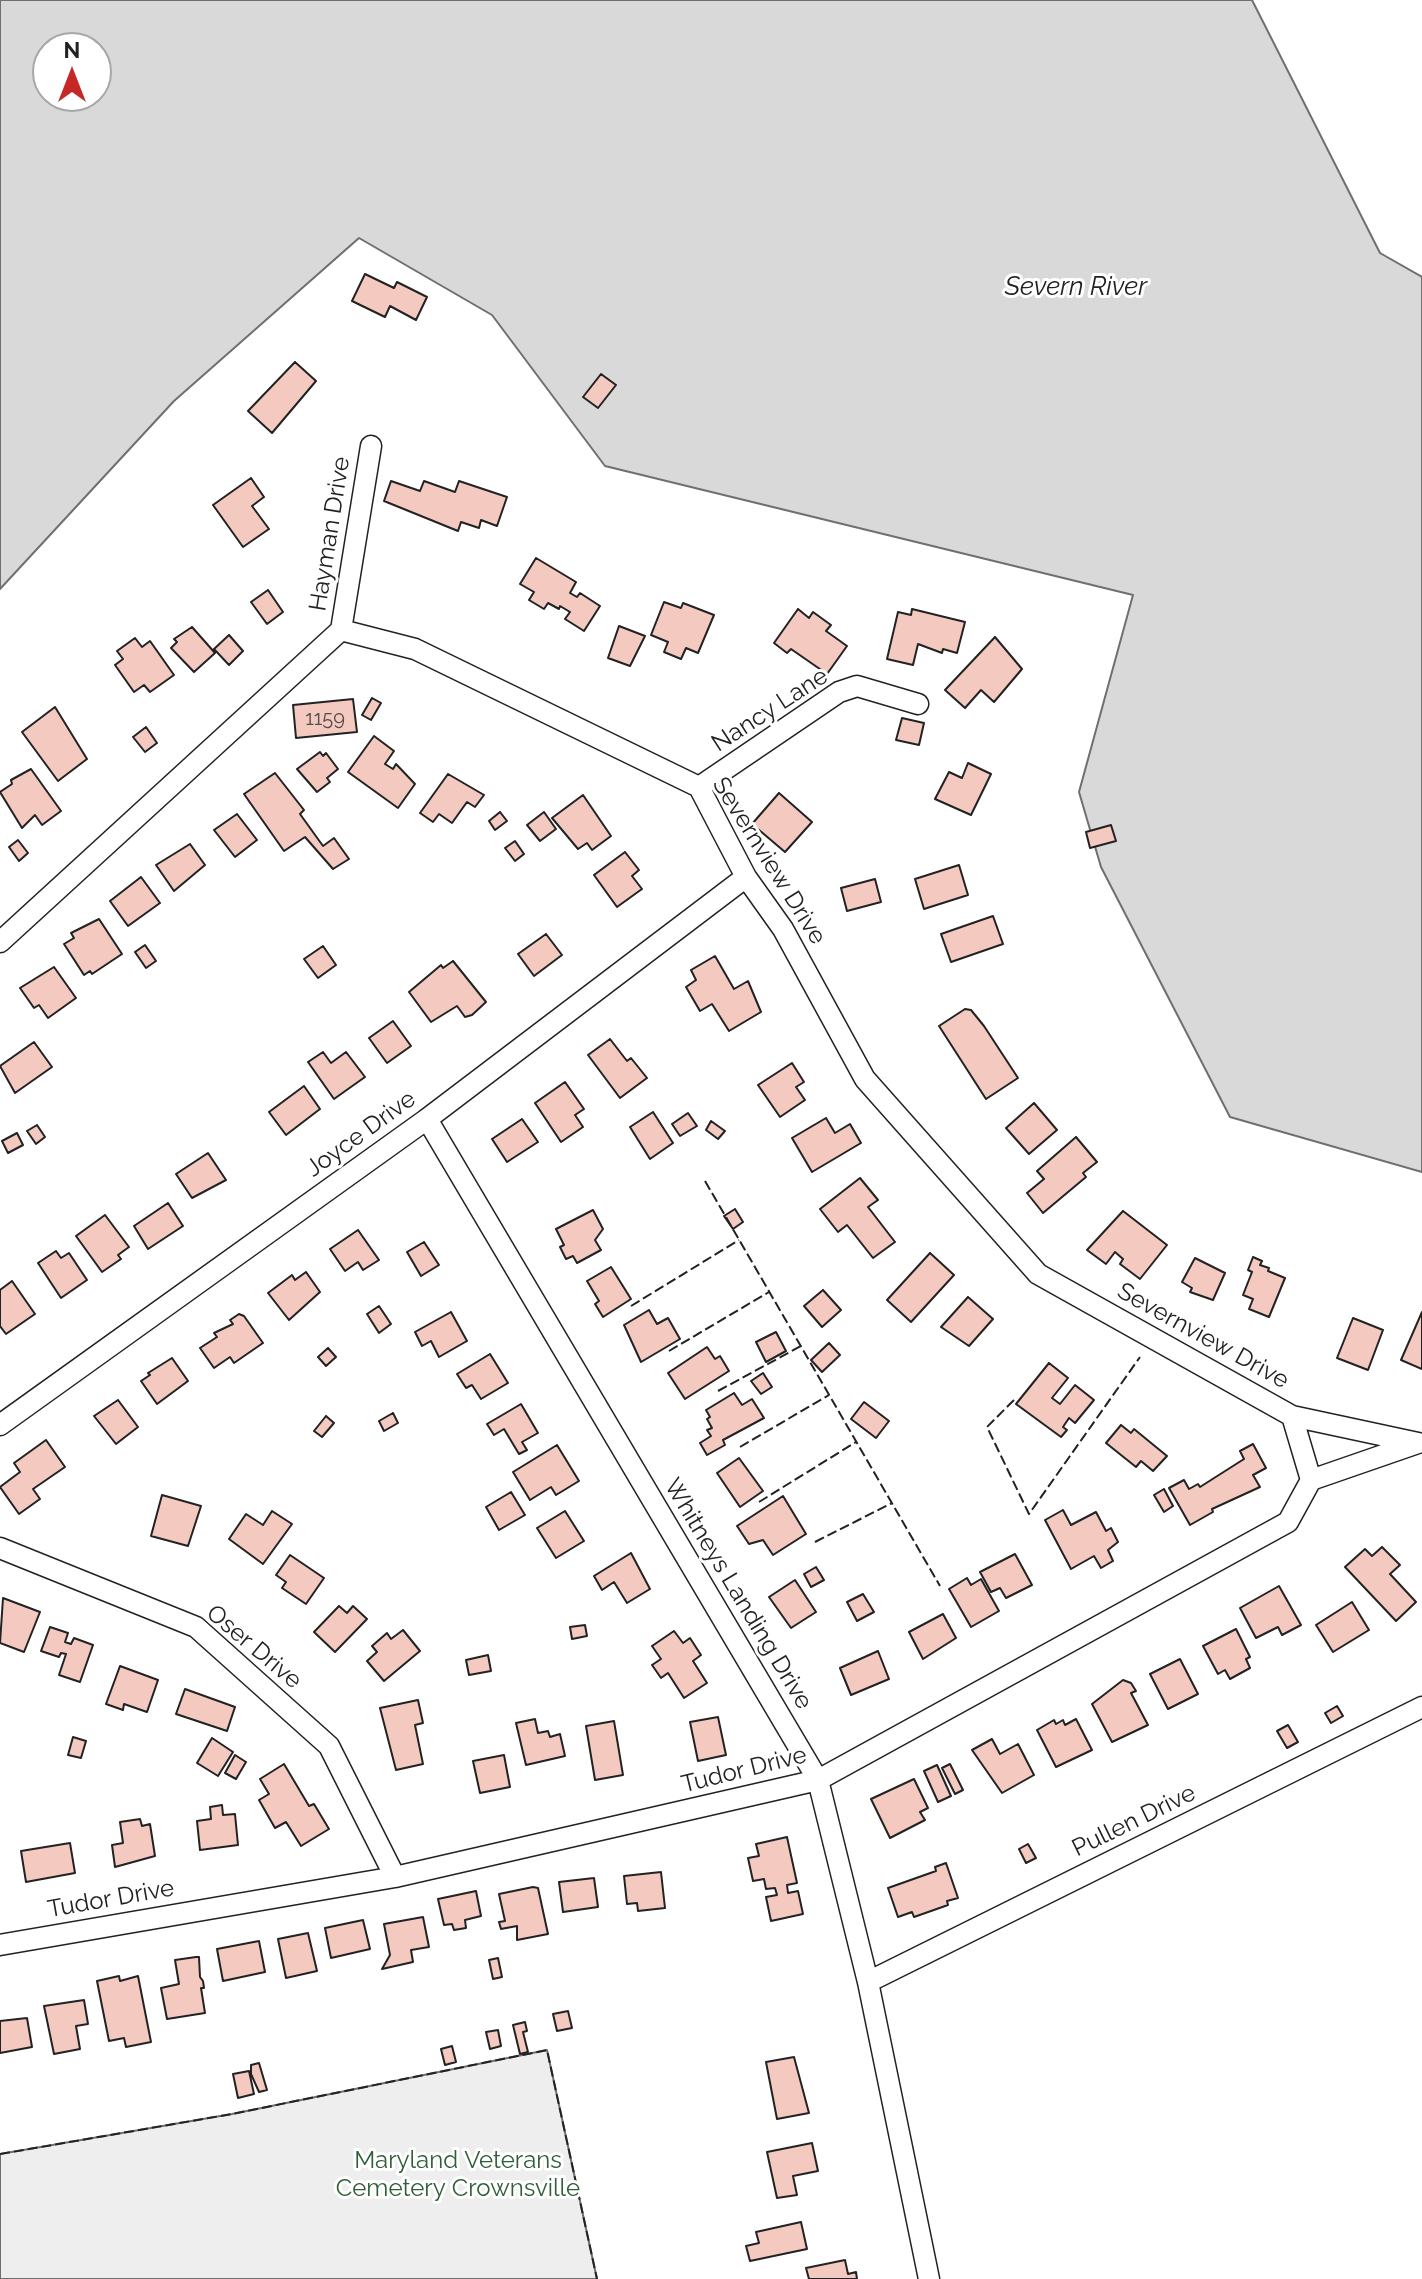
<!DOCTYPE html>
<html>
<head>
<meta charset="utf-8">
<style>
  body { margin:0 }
  #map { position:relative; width:1422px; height:2279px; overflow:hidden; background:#fff; font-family:Raleway,sans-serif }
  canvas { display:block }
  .north { position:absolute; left:32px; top:32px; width:80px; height:80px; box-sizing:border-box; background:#fff; border:2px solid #a7a7a7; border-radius:50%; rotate:0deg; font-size:22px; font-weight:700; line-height:32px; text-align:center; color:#222 }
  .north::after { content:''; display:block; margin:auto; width:28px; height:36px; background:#c62828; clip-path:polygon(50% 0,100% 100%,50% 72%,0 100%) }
</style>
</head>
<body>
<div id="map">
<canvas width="1422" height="2279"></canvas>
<div class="north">N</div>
</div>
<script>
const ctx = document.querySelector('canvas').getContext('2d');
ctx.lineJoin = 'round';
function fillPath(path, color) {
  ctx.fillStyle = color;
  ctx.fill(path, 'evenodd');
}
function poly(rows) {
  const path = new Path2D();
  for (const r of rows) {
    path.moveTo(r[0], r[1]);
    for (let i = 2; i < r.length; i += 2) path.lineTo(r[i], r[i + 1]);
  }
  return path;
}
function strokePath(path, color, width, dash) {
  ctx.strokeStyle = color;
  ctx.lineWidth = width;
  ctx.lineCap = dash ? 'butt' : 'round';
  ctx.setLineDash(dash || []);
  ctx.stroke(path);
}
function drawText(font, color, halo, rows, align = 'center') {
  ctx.font = font + ' Raleway,sans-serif';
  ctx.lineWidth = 6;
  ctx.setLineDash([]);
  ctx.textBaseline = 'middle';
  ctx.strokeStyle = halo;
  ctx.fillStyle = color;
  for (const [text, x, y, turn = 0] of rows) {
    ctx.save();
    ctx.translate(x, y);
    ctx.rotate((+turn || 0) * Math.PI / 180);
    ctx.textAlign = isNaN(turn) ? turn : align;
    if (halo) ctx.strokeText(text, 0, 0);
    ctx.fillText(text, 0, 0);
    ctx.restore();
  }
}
const green = poly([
  [547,2050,597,2279,0,2279,0,2154,232,2114,547,2050]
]);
const water = poly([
  [0,0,1252,0,1380,253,1422,277,1422,1172,1230,1117,1101,867,1079,792,1133,595,605,466,492,315,359,238,174,401,0,589,0,0],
  [48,48,96,48,96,96,48,96,48,48]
]);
const building = poly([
  [365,274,394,288,397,282,427,297,416,320,390,306,385,317,352,301,365,274],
  [295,362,316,381,272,433,248,411,295,362],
  [601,374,616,385,598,408,583,397,601,374],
  [251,478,264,497,252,506,269,529,243,547,213,505,251,478],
  [391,481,420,491,424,481,455,492,459,481,507,497,497,526,481,520,479,528,461,522,458,531,384,501,391,481],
  [536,558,576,582,570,593,577,597,580,593,600,606,584,631,565,619,570,612,560,606,559,609,548,603,544,609,529,600,534,592,520,584,536,558],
  [268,590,283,612,267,624,251,602,268,590],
  [664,602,681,608,683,603,714,615,698,653,686,648,681,659,664,652,668,642,651,635,664,602],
  [798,609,809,618,813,612,831,625,826,631,847,646,827,674,791,649,787,653,774,643,798,609],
  [912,609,965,622,957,653,943,649,942,653,918,644,913,665,887,659,898,612,911,615,912,609],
  [619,626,645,636,630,666,608,658,619,626],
  [192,627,215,653,194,672,171,648,177,642,174,639,192,627],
  [229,635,243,651,229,665,214,649,229,635],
  [995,637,1022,669,994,702,981,690,965,708,945,690,995,637],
  [135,638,142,647,150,641,174,675,150,692,144,685,134,692,115,665,123,659,117,651,135,638],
  [372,698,381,703,371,720,362,715,372,698],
  [353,699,357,732,296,738,293,705,353,699],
  [55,707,87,759,58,781,22,732,55,707],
  [902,718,924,723,919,745,896,740,902,718],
  [146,727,157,743,145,752,133,737,146,727],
  [374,736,394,751,385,764,393,769,396,764,415,784,398,808,348,772,374,736],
  [320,752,323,756,326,753,338,769,327,778,330,782,317,792,297,769,320,752],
  [968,763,991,774,971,815,935,799,949,772,962,778,968,763],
  [31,769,61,811,42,825,35,815,22,828,0,792,12,784,11,780,31,769],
  [275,773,304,810,300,814,323,846,334,838,349,859,333,869,305,837,284,851,244,794,275,773],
  [448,774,484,795,475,807,467,802,452,823,439,814,433,822,420,813,448,774],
  [779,793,812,822,785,852,752,824,779,793],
  [583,795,611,836,592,850,587,843,578,849,552,818,583,795],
  [500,812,507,821,495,830,489,821,500,812],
  [544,812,556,829,540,841,527,825,544,812],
  [237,814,257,840,235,857,214,830,237,814],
  [1111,825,1116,841,1090,848,1086,832,1111,825],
  [18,840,28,853,19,861,9,847,18,840],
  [515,841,524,854,515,861,505,848,515,841],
  [190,844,205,865,174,891,156,865,190,844],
  [625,852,639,870,632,876,642,889,617,907,594,875,625,852],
  [959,865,968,895,924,909,915,879,959,865],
  [141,877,160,903,128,926,110,901,141,877],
  [875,879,881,902,847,911,841,888,875,879],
  [993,916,1003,944,951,962,941,934,993,916],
  [99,919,122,954,92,974,90,971,84,975,64,944,74,938,71,933,99,919],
  [546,934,562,955,534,976,518,954,546,934],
  [145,945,156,961,146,968,135,952,145,945],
  [323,946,336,965,318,978,304,959,323,946],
  [715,956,734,989,748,981,761,1012,729,1031,712,1004,700,1011,686,987,696,980,691,970,715,956],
  [453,961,486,1002,472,1015,465,1017,457,1006,431,1022,409,992,441,965,443,968,453,961],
  [54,967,76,998,48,1018,39,1005,34,1008,20,988,54,967],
  [965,1009,971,1010,984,1026,1018,1078,986,1099,939,1026,965,1009],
  [393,1021,411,1046,387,1063,369,1038,393,1021],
  [610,1039,627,1061,631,1058,647,1078,620,1098,588,1055,610,1039],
  [34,1042,52,1067,15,1093,0,1066,34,1042],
  [323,1052,331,1063,346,1052,365,1077,334,1099,308,1062,323,1052],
  [792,1063,804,1082,796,1087,805,1100,780,1117,758,1085,792,1063],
  [565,1082,584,1109,575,1115,583,1127,561,1142,535,1103,565,1082],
  [304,1086,320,1109,286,1135,269,1112,304,1086],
  [1034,1103,1057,1130,1029,1154,1006,1128,1034,1103],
  [653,1112,673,1143,650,1159,630,1127,653,1112],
  [688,1113,697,1126,680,1136,672,1124,688,1113],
  [826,1118,835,1133,850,1124,861,1143,812,1172,792,1138,826,1118],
  [522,1119,538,1142,507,1162,492,1139,522,1119],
  [711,1121,725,1131,718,1139,706,1130,711,1121],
  [37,1125,45,1137,36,1144,27,1131,37,1125],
  [17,1133,23,1145,8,1153,2,1141,17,1133],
  [1076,1137,1097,1162,1083,1173,1086,1177,1043,1213,1027,1193,1044,1179,1037,1171,1076,1137],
  [208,1153,226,1180,192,1198,176,1174,208,1153],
  [860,1178,878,1200,868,1207,895,1242,873,1258,847,1225,838,1232,820,1209,860,1178],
  [168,1203,183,1226,148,1249,134,1226,168,1203],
  [735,1209,743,1222,733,1229,724,1216,735,1209],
  [593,1210,603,1229,595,1240,601,1250,577,1263,573,1256,566,1259,560,1247,564,1245,556,1229,593,1210],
  [1123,1211,1167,1245,1140,1279,1120,1264,1123,1259,1115,1252,1106,1264,1087,1250,1123,1211],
  [105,1215,129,1247,118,1255,121,1259,102,1272,76,1236,105,1215],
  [358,1230,379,1260,363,1270,358,1262,345,1271,330,1249,358,1230],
  [424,1242,439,1265,421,1276,407,1252,424,1242],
  [56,1251,61,1258,69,1253,87,1280,61,1298,38,1263,56,1251],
  [930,1253,954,1275,911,1322,887,1300,930,1253],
  [1253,1257,1262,1261,1260,1265,1269,1268,1268,1271,1285,1278,1269,1317,1249,1309,1253,1299,1243,1295,1252,1272,1248,1270,1253,1257],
  [1195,1258,1225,1273,1213,1300,1190,1292,1192,1288,1182,1282,1195,1258],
  [611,1267,631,1299,603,1317,595,1304,599,1301,587,1281,611,1267],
  [306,1272,320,1292,289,1320,268,1293,292,1275,295,1280,306,1272],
  [12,1281,35,1314,6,1334,0,1326,0,1290,12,1281],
  [823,1290,841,1310,822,1327,804,1306,823,1290],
  [968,1297,993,1319,969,1346,941,1327,968,1297],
  [379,1306,391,1324,379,1333,367,1314,379,1306],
  [649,1310,657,1324,668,1318,680,1339,641,1362,624,1325,649,1310],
  [451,1312,467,1341,439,1357,431,1341,422,1346,415,1332,451,1312],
  [1422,1312,1422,1369,1401,1360,1422,1312],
  [239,1314,244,1316,263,1343,234,1363,230,1357,214,1368,200,1348,217,1337,214,1333,233,1324,230,1320,239,1314],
  [1353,1318,1383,1330,1368,1370,1337,1358,1353,1318],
  [776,1332,786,1351,766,1362,756,1342,776,1332],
  [829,1343,840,1355,822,1372,811,1360,829,1343],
  [707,1347,715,1359,720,1356,729,1371,685,1399,668,1373,707,1347],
  [328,1348,336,1357,326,1366,318,1357,328,1348],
  [490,1354,508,1383,481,1399,472,1385,466,1388,457,1374,490,1354],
  [172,1358,188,1381,157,1404,141,1381,150,1375,148,1373,172,1358],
  [1049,1363,1068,1378,1052,1398,1060,1404,1075,1385,1094,1400,1075,1423,1069,1418,1063,1427,1067,1430,1061,1437,1016,1404,1049,1363],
  [763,1373,772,1387,761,1394,751,1381,763,1373],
  [734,1393,742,1405,752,1399,764,1418,723,1440,725,1445,707,1455,700,1443,711,1436,707,1430,712,1428,707,1419,710,1417,706,1410,734,1393],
  [118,1400,138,1427,116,1444,94,1416,118,1400],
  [864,1402,889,1421,876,1438,851,1419,864,1402],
  [521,1404,538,1433,522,1442,527,1450,519,1454,504,1429,494,1435,487,1424,521,1404],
  [393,1413,398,1423,384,1431,379,1421,393,1413],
  [326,1416,334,1423,322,1437,314,1431,326,1416],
  [1121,1425,1131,1433,1134,1429,1167,1456,1153,1471,1141,1461,1136,1467,1106,1443,1121,1425],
  [46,1440,65,1467,33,1489,40,1499,19,1514,0,1487,20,1472,14,1463,46,1440],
  [1253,1444,1266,1468,1253,1475,1260,1487,1212,1509,1213,1512,1190,1525,1169,1488,1184,1480,1189,1489,1198,1484,1200,1487,1244,1459,1240,1451,1253,1444],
  [557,1445,579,1481,556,1495,551,1487,530,1500,513,1472,557,1445],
  [739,1458,763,1491,740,1507,717,1473,739,1458],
  [1164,1489,1173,1506,1164,1512,1154,1495,1164,1489],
  [511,1492,525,1515,499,1530,486,1507,511,1492],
  [162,1495,201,1506,188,1546,151,1536,162,1495],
  [783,1496,806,1534,773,1555,763,1540,749,1544,737,1526,783,1496],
  [1063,1510,1071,1525,1096,1512,1106,1531,1111,1528,1118,1542,1108,1550,1113,1561,1101,1568,1094,1556,1071,1569,1045,1520,1063,1510],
  [272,1511,292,1524,263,1564,229,1539,246,1514,263,1525,272,1511],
  [565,1511,584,1541,556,1558,537,1528,565,1511],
  [1382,1547,1400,1565,1390,1574,1416,1602,1396,1621,1345,1567,1365,1549,1372,1556,1382,1547],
  [631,1553,650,1589,627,1603,614,1582,602,1590,594,1576,631,1553],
  [1015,1554,1032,1585,1006,1598,1000,1588,991,1592,980,1572,1015,1554],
  [290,1555,324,1578,306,1604,282,1588,286,1582,276,1575,290,1555],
  [816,1567,824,1580,811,1587,804,1574,816,1567],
  [967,1578,971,1585,981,1579,999,1611,971,1627,949,1589,967,1578],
  [795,1580,816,1612,791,1628,769,1597,795,1580],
  [1279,1586,1301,1625,1282,1635,1278,1627,1256,1638,1240,1608,1279,1586],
  [863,1594,874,1612,857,1621,847,1602,863,1594],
  [3,1598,40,1612,24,1652,0,1643,3,1598],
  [1352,1602,1369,1630,1333,1652,1316,1625,1352,1602],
  [339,1606,347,1613,353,1606,367,1619,335,1652,314,1632,339,1606],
  [943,1614,956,1638,923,1659,909,1632,943,1614],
  [585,1625,587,1636,572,1639,570,1627,585,1625],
  [50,1627,68,1633,65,1642,71,1644,74,1638,93,1645,80,1682,59,1675,66,1654,61,1653,59,1657,41,1651,50,1627],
  [1236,1629,1250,1657,1246,1659,1250,1668,1230,1679,1225,1670,1218,1674,1203,1646,1236,1629],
  [403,1630,420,1651,384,1681,367,1661,377,1652,372,1646,387,1633,391,1639,403,1630],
  [674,1631,683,1643,690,1638,701,1655,693,1661,707,1683,684,1698,668,1673,661,1678,652,1665,661,1659,652,1646,674,1631],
  [878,1651,889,1679,851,1695,840,1668,878,1651],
  [488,1655,491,1671,469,1675,466,1660,488,1655],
  [1180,1659,1198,1694,1168,1709,1150,1674,1180,1659],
  [120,1666,158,1680,147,1712,124,1704,123,1710,106,1704,120,1666],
  [1123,1680,1131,1683,1136,1691,1131,1693,1148,1725,1112,1742,1092,1704,1123,1680],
  [185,1689,235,1707,227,1731,176,1714,185,1689],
  [418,1700,423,1723,415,1725,423,1764,396,1770,380,1708,418,1700],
  [1337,1706,1343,1716,1331,1723,1325,1713,1337,1706],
  [718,1717,726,1755,698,1761,690,1722,718,1717],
  [535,1719,538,1733,548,1731,550,1737,560,1734,565,1756,526,1765,516,1723,535,1719],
  [1076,1719,1092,1750,1056,1767,1037,1730,1054,1720,1056,1724,1063,1720,1065,1725,1076,1719],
  [614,1721,623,1775,595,1780,586,1726,614,1721],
  [1288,1725,1298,1742,1287,1748,1277,1731,1288,1725],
  [73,1737,86,1741,81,1758,68,1755,73,1737],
  [212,1738,233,1752,218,1776,197,1763,212,1738],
  [992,1739,1000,1754,1018,1744,1034,1775,1002,1793,972,1750,992,1739],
  [235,1755,246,1762,236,1779,225,1773,235,1755],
  [504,1755,510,1787,480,1793,473,1761,504,1755],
  [284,1764,309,1806,314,1804,329,1829,301,1846,286,1822,275,1828,259,1800,269,1794,260,1779,284,1764],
  [950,1764,963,1790,955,1794,942,1768,950,1764],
  [937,1765,951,1796,938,1802,924,1771,937,1765],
  [914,1779,928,1808,920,1812,925,1820,890,1838,871,1799,914,1779],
  [222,1805,223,1815,235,1814,238,1845,200,1850,197,1821,211,1819,210,1807,222,1805],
  [140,1819,142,1826,150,1824,155,1856,115,1867,112,1845,123,1843,120,1822,140,1819],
  [787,1837,797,1883,787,1885,788,1893,798,1891,803,1914,771,1921,766,1897,777,1895,775,1888,766,1889,764,1879,753,1881,748,1858,759,1856,756,1844,787,1837],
  [70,1843,75,1873,26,1882,21,1851,70,1843],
  [1028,1844,1036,1858,1026,1863,1019,1849,1028,1844],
  [946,1863,958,1898,947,1901,948,1905,914,1917,912,1912,898,1917,888,1888,936,1871,935,1867,946,1863],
  [661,1872,665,1908,638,1911,637,1903,627,1904,624,1876,661,1872],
  [594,1878,598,1907,563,1912,559,1882,594,1878],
  [533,1887,538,1888,548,1934,517,1940,517,1926,501,1929,499,1922,505,1921,499,1894,533,1887],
  [476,1891,481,1916,465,1920,466,1928,454,1930,452,1924,444,1925,438,1899,476,1891],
  [423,1917,429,1947,411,1950,413,1962,382,1969,390,1955,384,1924,423,1917],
  [363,1920,370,1949,331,1958,325,1928,363,1920],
  [308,1933,317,1971,286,1978,278,1939,308,1933],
  [259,1941,265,1972,223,1981,217,1949,259,1941],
  [196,1957,199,1957,200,1977,203,1981,204,1988,201,1988,205,2013,167,2019,161,1988,179,1984,175,1960,196,1957],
  [498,1958,502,1977,493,1979,489,1960,498,1958],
  [119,1976,120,1981,138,1976,151,2042,126,2047,124,2038,109,2041,97,1981,119,1976],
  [84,2000,88,2024,76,2026,80,2049,54,2054,44,2006,84,2000],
  [568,2011,572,2028,557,2031,553,2014,568,2011],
  [27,2018,32,2047,0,2053,0,2021,27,2018],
  [525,2022,527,2031,523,2032,528,2052,520,2054,513,2025,525,2022],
  [498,2030,501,2046,490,2049,486,2032,498,2030],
  [452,2046,456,2062,445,2065,441,2049,452,2046],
  [794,2057,809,2113,777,2119,766,2062,794,2057],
  [259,2063,267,2090,259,2092,251,2074,251,2065,259,2063],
  [249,2071,254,2094,238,2098,233,2074,249,2071],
  [812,2143,818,2171,793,2176,797,2195,777,2198,767,2152,812,2143],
  [801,2222,807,2249,750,2261,746,2246,759,2243,756,2232,801,2222],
  [845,2260,848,2274,856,2272,857,2279,809,2279,806,2268,845,2260]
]);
const street = poly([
  [341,630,371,446],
  [699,787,839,692,857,686,918,704],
  [0,942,341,630,415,649,699,787,746,877,783,929,865,1079,1038,1274,1292,1416,1311,1480],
  [427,1119,818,1780,868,1982,929,2279],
  [1292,1416,1418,1443],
  [0,1425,427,1119,746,877],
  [0,1548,196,1627,329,1746,395,1877],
  [0,1945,395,1877,818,1780,1288,1522,1311,1480,1418,1443],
  [868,1982,1422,1707]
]);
const fence = poly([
  [705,1181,940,1586],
  [631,1306,739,1240],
  [669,1351,769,1292],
  [718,1391,801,1346],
  [1014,1400,987,1427,1029,1514,1140,1357],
  [740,1447,829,1395],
  [759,1502,856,1442],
  [815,1542,892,1503],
  [0,2154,232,2114,547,2050,597,2279]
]);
const numberNames = [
  ["1159",325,719]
];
const streetNames = [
  ["Hayman Drive",330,534,-81],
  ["Nancy Lane",770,710,-33],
  ["Severnview Drive",769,861,58],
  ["Joyce Drive",361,1134,-36],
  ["Severnview Drive",1203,1336,29],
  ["Whitneys Landing Drive",738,1594,59],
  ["Oser Drive",254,1647,40],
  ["Tudor Drive",744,1770,-14],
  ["Pullen Drive",1134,1821,-26],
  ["Tudor Drive",111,1899,-10]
];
const parkNames = [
  ["Maryland Veterans",458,2161],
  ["Cemetery Crownsville",458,2189]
];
const waterNames = [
  ["Severn River",1076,287]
];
fillPath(green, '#eee');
strokePath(green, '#6f6f6f', 2);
fillPath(water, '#d9d9d9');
strokePath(water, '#6f6f6f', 2);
fillPath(building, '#f3c9c0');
strokePath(building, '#222', 2);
strokePath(street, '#222', 23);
strokePath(street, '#fff', 20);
strokePath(fence, '#222', 2, [10, 4]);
drawText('20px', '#564c4a', null, numberNames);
drawText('24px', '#222', '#fff', streetNames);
drawText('24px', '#2f5e38', '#fff', parkNames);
drawText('italic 26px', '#222', '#fff', waterNames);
</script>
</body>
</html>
